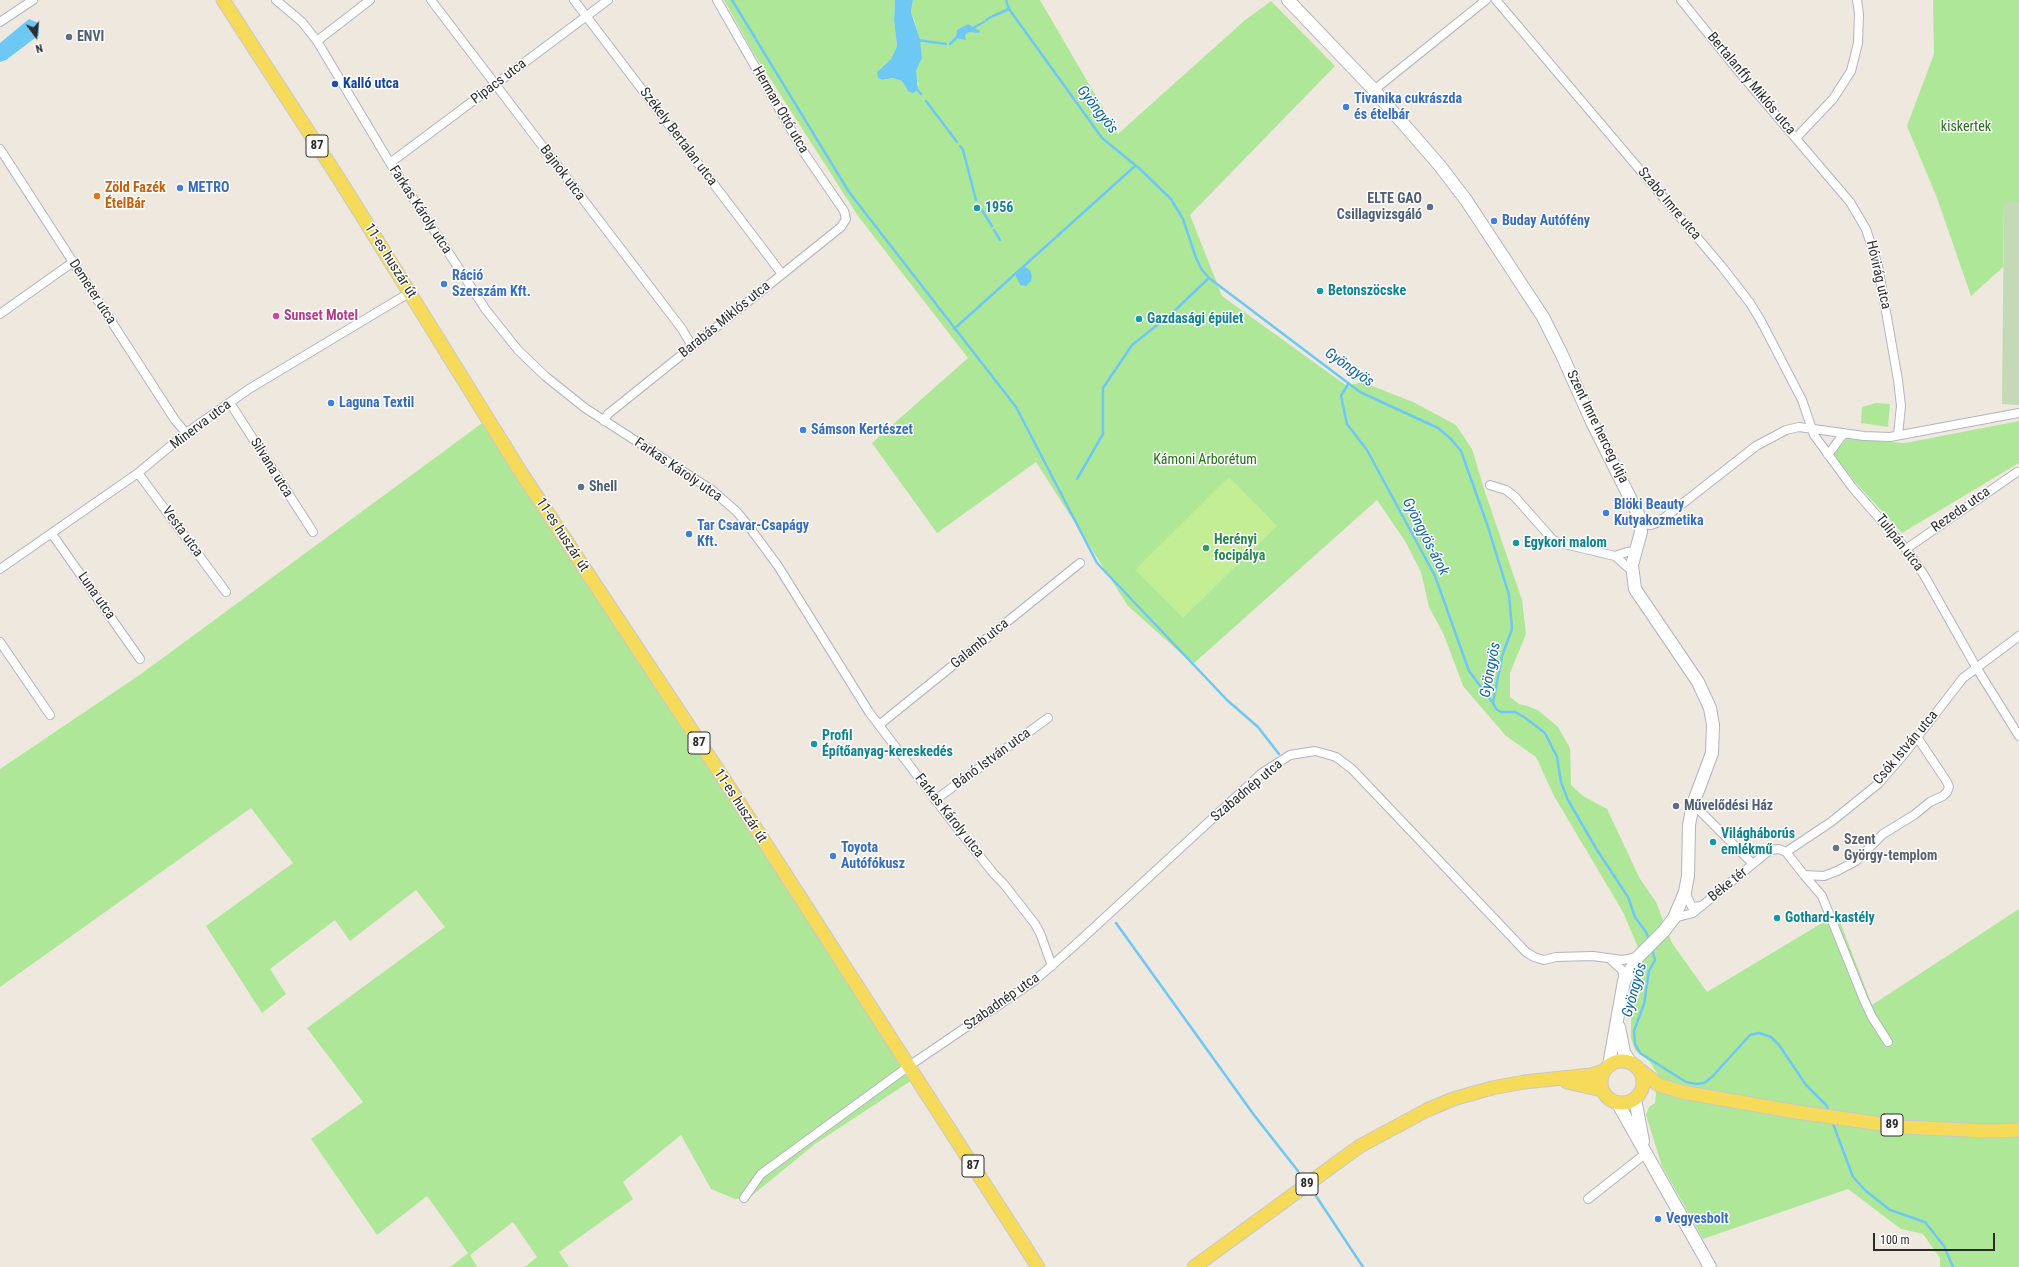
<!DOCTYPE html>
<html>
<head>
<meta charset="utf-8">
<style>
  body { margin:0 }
  #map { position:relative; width:2019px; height:1267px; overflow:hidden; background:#eee8de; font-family:"Roboto Condensed",sans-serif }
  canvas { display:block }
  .north { position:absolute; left:16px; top:16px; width:40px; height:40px; -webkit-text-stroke:3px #fff; paint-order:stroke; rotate:165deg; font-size:11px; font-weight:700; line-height:16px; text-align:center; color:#2c2c2c }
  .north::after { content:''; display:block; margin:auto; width:14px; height:18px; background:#2c2c2c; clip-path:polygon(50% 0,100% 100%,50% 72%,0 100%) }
  .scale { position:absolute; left:1873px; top:1233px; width:122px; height:18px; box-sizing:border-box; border:2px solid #2c2c2c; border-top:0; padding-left:5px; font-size:12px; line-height:14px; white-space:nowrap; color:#2c2c2c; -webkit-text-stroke:3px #fff; paint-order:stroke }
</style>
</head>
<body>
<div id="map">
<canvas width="2019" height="1267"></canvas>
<div class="north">N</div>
<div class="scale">100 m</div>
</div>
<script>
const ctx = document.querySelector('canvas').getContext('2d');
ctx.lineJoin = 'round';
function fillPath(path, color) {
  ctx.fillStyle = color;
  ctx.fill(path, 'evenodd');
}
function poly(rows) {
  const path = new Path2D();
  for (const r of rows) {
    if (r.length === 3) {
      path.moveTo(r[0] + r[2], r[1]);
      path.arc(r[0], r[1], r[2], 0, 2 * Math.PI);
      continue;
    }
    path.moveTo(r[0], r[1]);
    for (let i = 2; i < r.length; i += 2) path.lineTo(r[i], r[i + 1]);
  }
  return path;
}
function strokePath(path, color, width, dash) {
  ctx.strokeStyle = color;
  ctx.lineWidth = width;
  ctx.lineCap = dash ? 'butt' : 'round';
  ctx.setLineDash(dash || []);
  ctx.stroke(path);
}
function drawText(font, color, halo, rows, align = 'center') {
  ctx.font = font + ' "Roboto Condensed",sans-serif';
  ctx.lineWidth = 3;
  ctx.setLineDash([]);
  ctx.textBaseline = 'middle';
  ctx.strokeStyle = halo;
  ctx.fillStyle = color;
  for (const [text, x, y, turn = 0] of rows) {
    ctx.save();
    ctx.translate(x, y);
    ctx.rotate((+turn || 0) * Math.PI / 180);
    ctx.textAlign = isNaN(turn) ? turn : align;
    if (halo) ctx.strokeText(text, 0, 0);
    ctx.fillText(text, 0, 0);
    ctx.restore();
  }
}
const green = poly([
  [724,0,895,0,894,20,897,46,891,59,877,72,878,78,882,80,893,78,902,81,908,91,919,85,916,78,916,71,922,58,915,22,911,12,913,0,1040,0,1118,134,1244,21,1271,1,1335,66,1190,215,1222,296,1347,386,1362,382,1413,402,1456,425,1472,449,1485,492,1522,600,1526,634,1510,673,1510,697,1519,704,1528,706,1539,711,1558,727,1570,748,1571,785,1583,796,1607,809,1640,879,1656,902,1672,943,1707,992,1837,914,1872,1005,2019,909,2019,1267,1940,1267,1940,1258,1923,1234,1901,1229,1848,1189,1703,1239,1662,1166,1646,1115,1649,1107,1655,1103,1658,1075,1650,1062,1635,1050,1631,1038,1631,1003,1637,985,1644,974,1637,945,1623,912,1554,796,1536,757,1506,736,1463,686,1444,635,1429,607,1421,572,1405,541,1377,500,1193,664,1128,606,1036,462,937,533,872,443,968,358,858,216,753,52],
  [1933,0,2019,0,2019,202,2004,202,2003,267,1971,296,1937,198,1907,126,1934,54],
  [1876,403,1890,404,1888,427,1861,423,1862,407],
  [485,421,677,713,912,1080,815,1144,749,1198,735,1199,711,1189,681,1135,623,1182,633,1199,559,1252,569,1267,525,1267,537,1257,513,1222,470,1255,477,1267,450,1267,468,1253,427,1196,377,1235,311,1139,363,1102,307,1028,445,927,416,890,350,941,335,920,270,969,286,994,262,1013,206,926,293,863,251,808,0,987,0,769,141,674],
  [2019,421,2019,463,1902,533,1856,483,1834,455,1846,439,1905,443]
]);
const cemetery = poly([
  [2004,202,2019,202,2019,405,2002,404]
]);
const pitch = poly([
  [1229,477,1277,526,1183,618,1135,570]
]);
const water = poly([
  [895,0,913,0,911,12,920,40,922,58,916,71,918,90,913,93,908,91,902,81,893,78,882,80,878,78,877,72,891,59,897,46,894,20],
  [29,19,36,22,39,26,39,35,6,60,0,62,0,43],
  [968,24,980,31,979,33,969,32,965,35,966,40,956,38,957,30],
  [1023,266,1030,270,1032,276,1031,281,1026,286,1020,285,1015,274]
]);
const stream = poly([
  [732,0,849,192,1016,407,1097,563,1227,700,1258,727,1279,754],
  [1006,0,1009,9,1102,138,1140,169,1171,199,1183,219,1196,258,1202,270,1209,278,1360,392,1438,428,1451,439,1461,451,1487,524,1509,595,1512,629,1502,656,1493,703,1496,709,1501,712,1515,712,1524,717,1545,733,1557,757,1561,782,1568,800,1597,850,1628,897,1635,917,1646,932,1649,940],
  [993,16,1009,9],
  [986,20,991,17],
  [973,28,984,22],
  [917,40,946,44],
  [950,44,957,37],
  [916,88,921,94],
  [926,101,957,142],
  [960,146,963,150,976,200],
  [978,204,992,226],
  [994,230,1000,240],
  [954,329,1135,166],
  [1348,384,1341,396,1347,424,1367,450,1435,576,1469,671,1493,703],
  [1077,479,1103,434,1103,388,1132,345,1170,315,1209,278],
  [1116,923,1254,1115,1298,1171],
  [1652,948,1655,960,1649,971,1644,1004,1634,1031,1635,1044,1640,1053,1686,1082,1696,1084,1704,1083,1712,1077,1750,1035,1759,1033,1771,1037,1779,1045,1806,1085,1827,1106,1829,1113],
  [1832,1121,1853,1177,1866,1191,1890,1210,1925,1222,1944,1246,1953,1267],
  [1316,1196,1363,1267]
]);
const street = poly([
  [276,0,302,22,317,41,390,163,486,310,518,350,545,376,585,408,712,490,737,512,750,528,778,566,869,712,954,824,994,874,1003,883,1035,924,1040,933,1052,966],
  [431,0,682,329,692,346],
  [574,0,782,274],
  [1496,0,1723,268,1750,303,1761,321,1802,400,1814,435,1852,487,1906,549,1924,575,1976,667,2019,736],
  [1681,0,1740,73,1850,202,1866,229,1878,266,1898,380,1901,406,1898,435],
  [0,22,33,0],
  [317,41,370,0],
  [1374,90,1486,0],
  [1796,138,1833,99,1851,71,1858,43,1859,14,1857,0],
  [0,149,175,420,186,433],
  [390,163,608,0],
  [0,314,73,262],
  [230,403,313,532],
  [604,421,608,414,841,227,846,219,844,211,805,154,717,0],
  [1828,455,1844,433],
  [138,473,226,592],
  [1490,485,1506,490,1515,497,1553,540,1560,543,1615,556,1632,571],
  [1641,524,1651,525,1659,522,1756,446,1786,430,1799,427,1864,436,1890,437,2019,413],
  [52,534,140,659],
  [1906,549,2017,472],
  [1615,556,1627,552,1635,551],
  [0,569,138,473,186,433,249,389,409,293],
  [0,642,50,715],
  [879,725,1080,563],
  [935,800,1048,718],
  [1693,804,1753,864],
  [1786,852,1831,822,1878,784,1905,753,1963,678,2019,636],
  [1786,852,1804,875,1824,876,1837,871,1856,861,1883,834,1914,815,1930,802,1943,796,1947,792,1949,787,1947,782,1917,737],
  [1804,875,1822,896,1864,1000,1872,1017,1888,1042],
  [1685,892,1692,907,1702,906],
  [1674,918,1693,913,1770,850,1779,849,1786,852],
  [1611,960,1622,970,1624,981],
  [744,1198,761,1174,909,1066,1034,981,1074,946,1262,773,1290,755,1315,751,1326,754,1336,757,1352,769,1526,952,1534,957,1544,960,1556,957,1593,956,1622,960,1638,957],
  [1588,1199,1645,1154]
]);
const secondary = poly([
  [1288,0,1374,90,1440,166,1466,200,1543,317,1562,355,1592,422,1639,516,1641,532,1632,565,1635,589,1698,682,1710,708,1713,725,1712,753,1693,804,1689,825,1688,876,1685,892,1674,918,1664,931,1638,957,1624,981,1609,1065],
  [1619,1027,1624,1052,1630,1062],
  [1635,1099,1643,1141],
  [1617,1102,1710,1267]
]);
const primary = poly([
  [223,0,341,182,520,471,731,790,1038,1267],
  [1622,1082,21],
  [1640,1070,1659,1085,1682,1092,1797,1112,1903,1127,1988,1131,2019,1130],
  [1567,1082,1602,1090],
  [1194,1267,1360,1146,1427,1110,1453,1099,1492,1088,1524,1082,1591,1075,1604,1071]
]);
const markers = [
  [69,37,4,"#5c6f8a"],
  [335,84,4,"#1a4fb4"],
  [1346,107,4,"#3f7fe0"],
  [180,188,4,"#3f7fe0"],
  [97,196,4,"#e8710a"],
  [1430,207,4,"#5c6f8a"],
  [977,208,4,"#0f9aa8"],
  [1494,221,4,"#3f7fe0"],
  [444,284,4,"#3f7fe0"],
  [1320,291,4,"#0f9aa8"],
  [276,316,4,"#d1479c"],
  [1139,319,4,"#0f9aa8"],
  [331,403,4,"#3f7fe0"],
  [803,430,4,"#3f7fe0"],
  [581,487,4,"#5c6f8a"],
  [1606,513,4,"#3f7fe0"],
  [689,534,4,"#3f7fe0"],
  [1516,543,4,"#0f9aa8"],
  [1206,548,4,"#2e9e5b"],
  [814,744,4,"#0f9aa8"],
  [1676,806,4,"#5c6f8a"],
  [1713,842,4,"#0f9aa8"],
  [1836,848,4,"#6b7280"],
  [833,856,4,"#3f7fe0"],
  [1777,918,4,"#0f9aa8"],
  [1658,1219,4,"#3f7fe0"]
];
const shields = [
  [317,146,22],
  [699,743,22],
  [1892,1125,22],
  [973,1166,22],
  [1307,1184,22]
];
const shieldNames = [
  ["87",317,146],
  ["87",699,743],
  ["89",1892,1125],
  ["87",973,1166],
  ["89",1307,1184]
];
const serviceNames = [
  ["ENVI",77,37],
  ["ELTE GAO",1422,199,"right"],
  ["Csillagvizsgáló",1422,215,"right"],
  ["Shell",589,487],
  ["Művelődési Ház",1684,806]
];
const streetNames = [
  ["Pipacs utca",499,82,-37],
  ["Bertalanffy Miklós utca",1751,84,50],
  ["Herman Ottó utca",780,110,60],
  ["Székely Bertalan utca",678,137,53],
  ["Bajnok utca",562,173,53],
  ["Szabó Imre utca",1669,204,50],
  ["Farkas Károly utca",420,210,57],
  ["11-es huszár út",390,261,58],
  ["Hóvirág utca",1878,275,77],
  ["Demeter utca",92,292,57],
  ["Barabás Miklós utca",725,320,-39],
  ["Minerva utca",201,425,-37],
  ["Szent Imre herceg útja",1597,427,64],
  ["Silvana utca",271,468,58],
  ["Farkas Károly utca",678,470,34],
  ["Rezeda utca",1961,510,-35],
  ["Vesta utca",182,532,54],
  ["11-es huszár út",562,535,57],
  ["Tulipán utca",1899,543,52],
  ["Luna utca",96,596,55],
  ["Galamb utca",980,644,-39],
  ["Csók István utca",1906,748,-50],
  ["Bánó István utca",992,759,-36],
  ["Szabadnép utca",1247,791,-40],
  ["11-es huszár út",740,806,57],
  ["Farkas Károly utca",949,816,52],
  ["Béke tér",1728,885,-39],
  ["Szabadnép utca",1002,1002,-35]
];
const transitNames = [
  ["Kalló utca",343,84]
];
const shopNames = [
  ["Tivanika cukrászda",1354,99],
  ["és ételbár",1354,115],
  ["METRO",188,188],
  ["Buday Autófény",1502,221],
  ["Ráció",452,276],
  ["Szerszám Kft.",452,292],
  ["Laguna Textil",339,403],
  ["Sámson Kertészet",811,430],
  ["Blöki Beauty",1614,505],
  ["Kutyakozmetika",1614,521],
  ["Tar Csavar-Csapágy",697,526],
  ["Kft.",697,542],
  ["Toyota",841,848],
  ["Autófókusz",841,864],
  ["Vegyesbolt",1666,1219]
];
const parkNames = [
  ["kiskertek",1966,127],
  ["Kámoni Arborétum",1205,460]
];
const foodNames = [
  ["Zöld Fazék",105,188],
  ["ÉtelBár",105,204]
];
const cultureNames = [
  ["1956",985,208],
  ["Betonszöcske",1328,291],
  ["Gazdasági épület",1147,319],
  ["Egykori malom",1524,543],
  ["Profil",822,736],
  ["Építőanyag-kereskedés",822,752],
  ["Világháborús",1721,834],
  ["emlékmű",1721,850],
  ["Gothard-kastély",1785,918]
];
const hotelNames = [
  ["Sunset Motel",284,316]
];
const leisureNames = [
  ["Herényi",1214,540],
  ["focipálya",1214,556]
];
const worshipNames = [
  ["Szent",1844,840],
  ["György-templom",1844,856]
];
const waterNames = [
  ["Gyöngyös",1097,110,52],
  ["Gyöngyös",1349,368,35],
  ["Gyöngyös-árok",1425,537,63],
  ["Gyöngyös",1491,670,-79],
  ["Gyöngyös",1635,990,-74]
];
fillPath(green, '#afe799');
fillPath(cemetery, '#c4d9b5');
fillPath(pitch, '#c3ee94');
fillPath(water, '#6ec8f4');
strokePath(stream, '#6ec8f4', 2.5);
strokePath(street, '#b2b4c0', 10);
strokePath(secondary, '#b2b4c0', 14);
strokePath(primary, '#c8c8c8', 15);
strokePath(street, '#fff', 8);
strokePath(secondary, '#fff', 12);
strokePath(primary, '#f6db5b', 13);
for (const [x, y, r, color] of markers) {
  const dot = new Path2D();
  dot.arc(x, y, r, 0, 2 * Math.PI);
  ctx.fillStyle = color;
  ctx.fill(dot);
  strokePath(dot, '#fff', 1.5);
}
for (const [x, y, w] of shields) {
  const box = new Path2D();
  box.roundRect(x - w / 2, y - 11, w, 22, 3);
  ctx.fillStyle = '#fff';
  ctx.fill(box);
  strokePath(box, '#2c2c2c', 1);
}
drawText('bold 13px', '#2c2c2c', null, shieldNames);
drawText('bold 14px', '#4e5e75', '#fff', serviceNames, 'left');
drawText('14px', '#2c2c2c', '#fff', streetNames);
drawText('bold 14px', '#164399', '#fff', transitNames, 'left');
drawText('bold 14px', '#366cbe', '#fff', shopNames, 'left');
drawText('14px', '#246e18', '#fff', parkNames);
drawText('bold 14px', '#c56008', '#fff', foodNames, 'left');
drawText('bold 14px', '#0d838f', '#fff', cultureNames, 'left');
drawText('bold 14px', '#b23c85', '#fff', hotelNames, 'left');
drawText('bold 14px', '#27864d', '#fff', leisureNames, 'left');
drawText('bold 14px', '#5b616d', '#fff', worshipNames, 'left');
drawText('italic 15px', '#0865a4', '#fff', waterNames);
</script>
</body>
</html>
